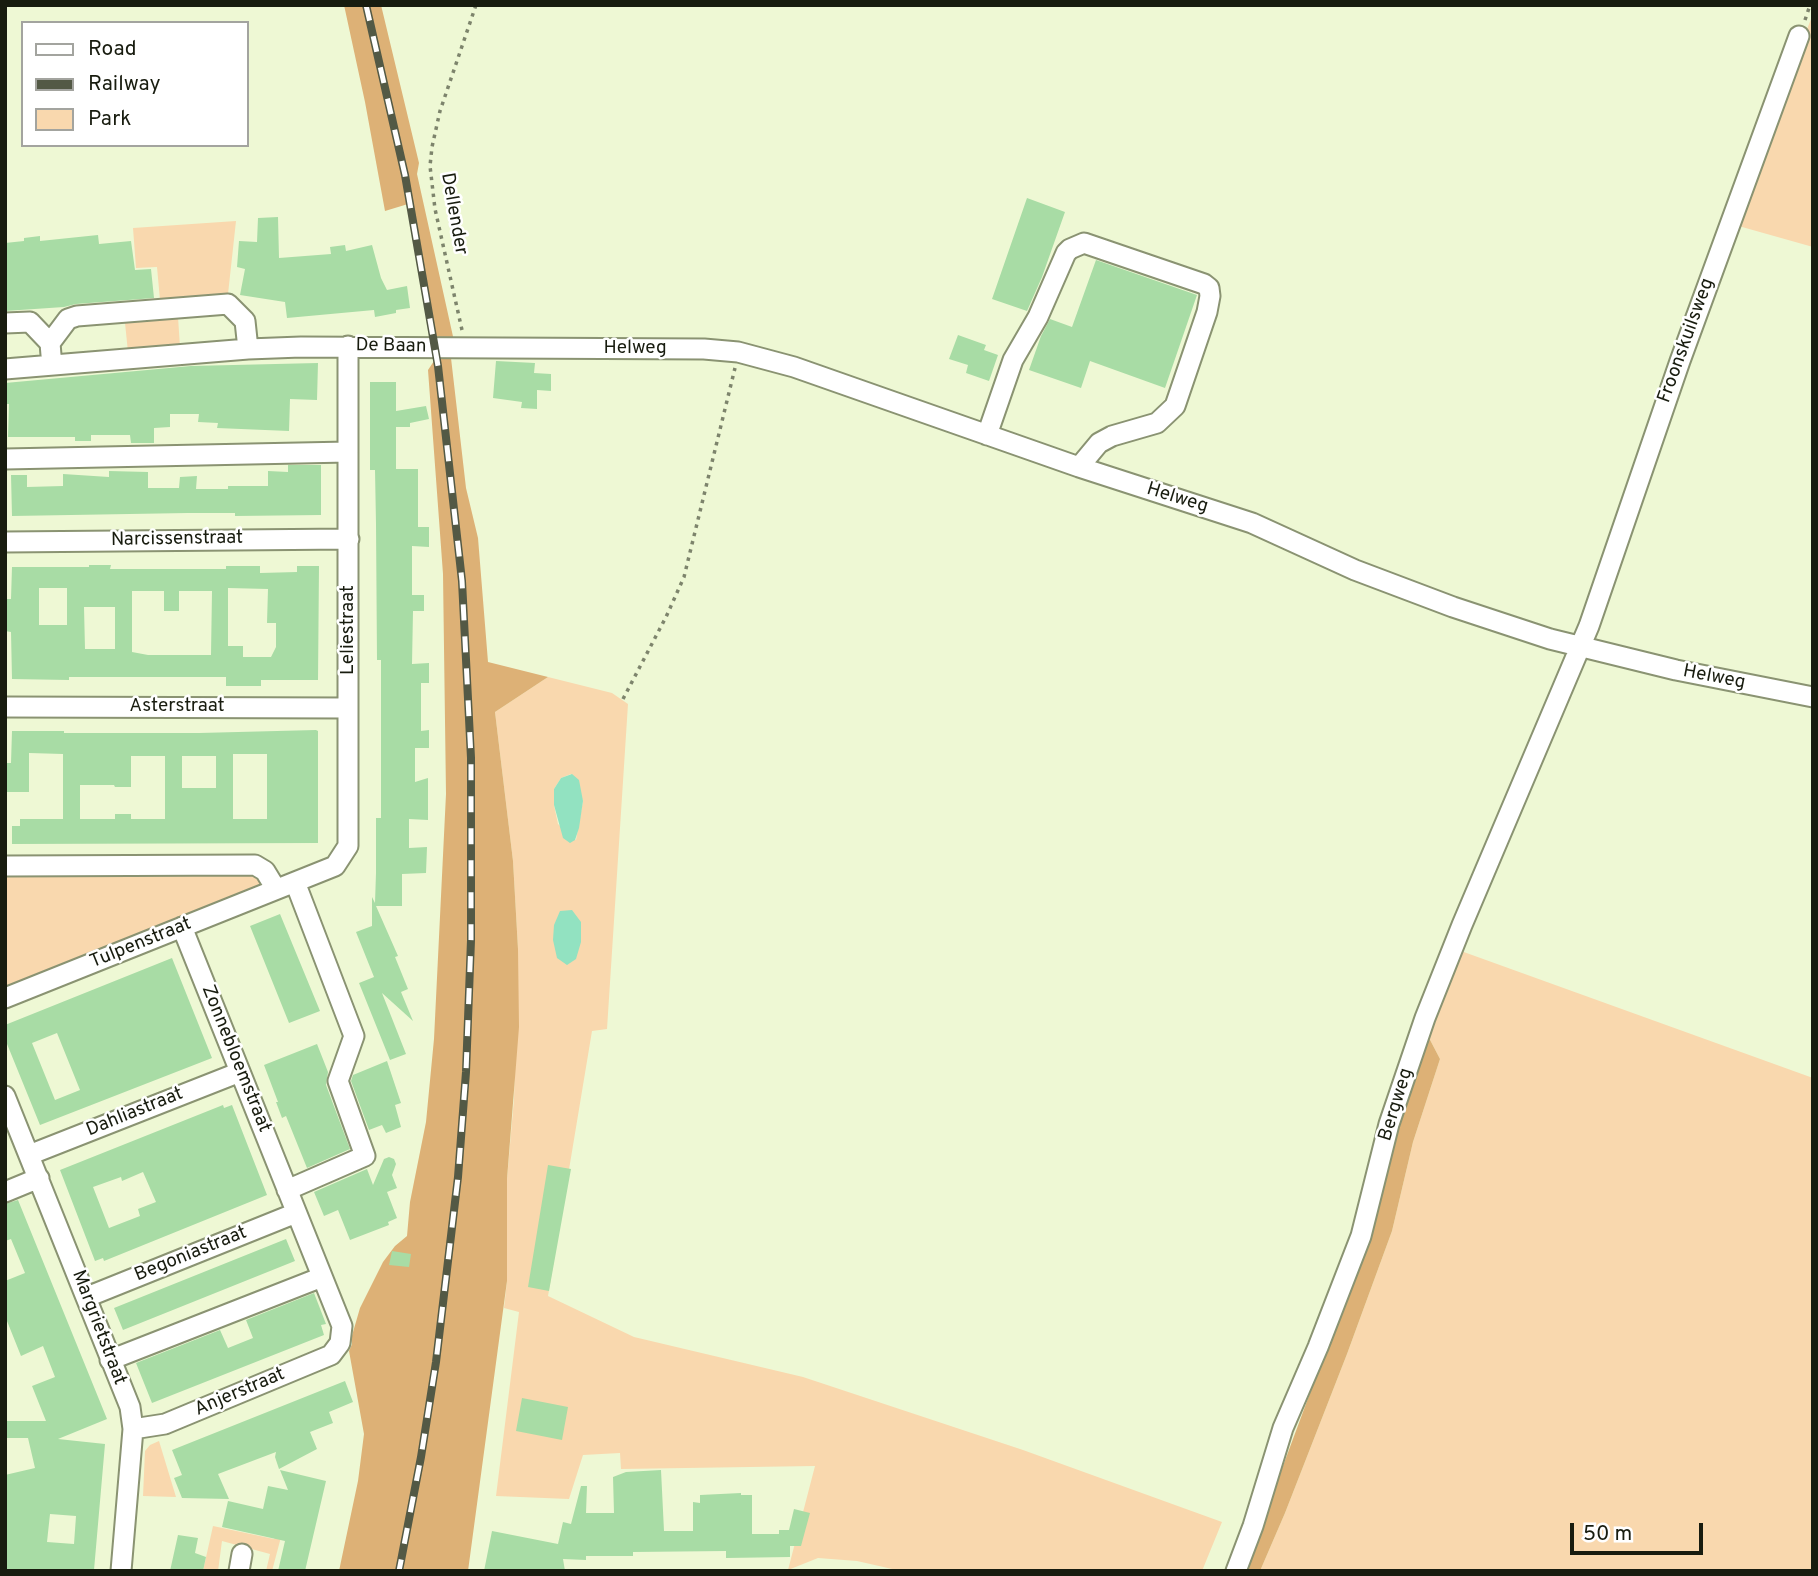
<!DOCTYPE html>
<html>
<head>
<meta charset="utf-8">
<style>
  body { margin:0 }
  #map { position:relative; width:1818px; height:1576px; overflow:hidden; background:#eef8d4; font-family:Overpass,sans-serif }
  canvas { display:block }
  .frame { position:absolute; inset:0; border:7px solid #181c0f; pointer-events:none }
  .legend { position:absolute; left:21px; top:21px; width:228px; height:126px; box-sizing:border-box; background:#fff; border:2px solid #a3a49f; margin:0; padding:9px 12px; list-style:none; font-size:21px; color:#181c0f }
  .legend li { display:flex; align-items:center; gap:14px; height:35px }
  .legend b { width:35px; border:2px solid #a3a49f }
  .scale { position:absolute; left:1570px; top:1523px; width:133px; height:32px; box-sizing:border-box; border:4px solid #181c0f; border-top:0; padding-left:9px; font-size:21px; line-height:24px; white-space:nowrap; color:#181c0f; -webkit-text-stroke:5px #fff; paint-order:stroke }
</style>
</head>
<body>
<div id="map">
<canvas width="1818" height="1576"></canvas>
<div class="frame"></div>
<ul class="legend">
<li><b style="height:9px;background:#fff"></b>Road</li>
<li><b style="height:9px;background:#535945"></b>Railway</li>
<li><b style="height:19px;background:#f9d8ae"></b>Park</li>
</ul>
<div class="scale">50 m</div>
</div>
<script>
const ctx = document.querySelector('canvas').getContext('2d');
ctx.lineJoin = 'round';
function fillPath(path, color) {
  ctx.fillStyle = color;
  ctx.fill(path, 'evenodd');
}
function poly(rows) {
  const path = new Path2D();
  for (const r of rows) {
    path.moveTo(r[0], r[1]);
    for (let i = 2; i < r.length; i += 2) path.lineTo(r[i], r[i + 1]);
  }
  return path;
}
function strokePath(path, color, width, dash) {
  ctx.strokeStyle = color;
  ctx.lineWidth = width;
  ctx.lineCap = dash ? 'butt' : 'round';
  ctx.setLineDash(dash || []);
  ctx.stroke(path);
}
function drawText(font, color, halo, rows, align = 'center') {
  ctx.font = font + ' Overpass,sans-serif';
  ctx.lineWidth = 5;
  ctx.setLineDash([]);
  ctx.textBaseline = 'middle';
  ctx.strokeStyle = halo;
  ctx.fillStyle = color;
  for (const [text, x, y, turn = 0] of rows) {
    ctx.save();
    ctx.translate(x, y);
    ctx.rotate((+turn || 0) * Math.PI / 180);
    ctx.textAlign = isNaN(turn) ? turn : align;
    if (halo) ctx.strokeText(text, 0, 0);
    ctx.fillText(text, 0, 0);
    ctx.restore();
  }
}
const green = poly([
  [1813,14,1813,247,1735,225,1771,120],
  [236,221,228,294,160,300,157,267,136,268,133,228],
  [131,316,178,317,180,347,128,352,125,323],
  [548,677,612,693,628,704,607,1029,592,1031,548,1296,634,1337,803,1377,1023,1450,1222,1522,1202,1571,901,1571,857,1561,818,1558,788,1570,815,1466,621,1469,620,1453,583,1455,569,1499,496,1496,519,1312,504,1308,507,1281,507,1179,514,1099,518,949,513,861,495,712],
  [571,774,583,801,576,840,558,824,554,805,554,789,561,778],
  [245,871,264,880,262,886,5,990,5,872],
  [1461,951,1813,1078,1813,1571,1260,1571,1285,1513,1347,1354,1392,1231,1413,1142,1440,1059,1428,1036],
  [159,1441,176,1497,143,1496,145,1451,150,1445],
  [285,1522,272,1571,266,1571,270,1554,222,1541,218,1571,203,1571,213,1526,274,1539]
]);
const forest = poly([
  [344,5,381,5,419,163,417,174,454,341,433,341,408,204,385,211,365,102],
  [436,358,451,358,466,488,478,538,488,662,548,677,495,712,513,861,518,949,519,1027,507,1179,507,1281,468,1571,339,1571,358,1481,364,1434,349,1351,352,1344,351,1339,360,1308,383,1262,395,1246,407,1236,410,1202,426,1122,434,1039,446,794,443,574,428,370],
  [1428,1036,1440,1059,1413,1142,1392,1231,1347,1354,1285,1513,1260,1571,1244,1571,1372,1226,1394,1137]
]);
const water = poly([
  [572,774,579,780,583,801,579,828,575,840,570,843,563,838,554,805,554,789,561,778],
  [572,910,581,922,581,942,576,959,567,965,557,958,553,940,554,925,560,911]
]);
const building = poly([
  [1027,198,1065,212,1042,277,1027,311,992,299],
  [278,217,279,258,331,254,330,247,345,245,346,251,372,245,381,278,387,290,407,286,410,308,396,310,396,313,375,317,374,310,287,318,285,302,240,295,245,269,237,267,239,241,257,242,258,218],
  [98,235,99,244,131,241,135,270,151,269,154,298,76,304,64,307,5,311,5,243,24,241,24,238,40,236,40,241],
  [1096,260,1197,295,1165,388,1090,361,1081,388,1029,370,1041,336,1050,319,1072,327],
  [958,335,986,345,984,350,998,355,989,381,966,373,968,365,949,359],
  [496,361,535,363,534,373,551,374,551,391,537,390,537,409,521,408,522,402,493,398],
  [318,363,317,400,290,399,289,431,217,428,218,423,198,422,199,414,170,414,170,427,154,428,154,443,131,443,130,435,91,435,91,441,75,441,75,437,8,437,9,404,5,404,5,383,191,366],
  [370,382,396,382,396,411,426,406,429,419,410,423,410,427,396,427,396,469,418,469,418,527,429,527,429,547,412,546,412,595,424,595,424,611,413,611,412,664,429,663,429,683,421,683,421,731,429,730,429,748,415,748,415,782,428,778,428,820,409,819,409,848,427,847,426,873,402,874,402,906,376,906,398,956,395,957,408,989,401,992,413,1021,382,993,406,1054,390,1060,359,983,374,977,356,932,372,926,372,897,375,903,376,873,376,818,381,818,381,660,377,660,376,524,375,470,370,470],
  [288,465,321,465,321,515,235,516,235,513,188,513,12,516,11,475,27,475,27,487,63,486,63,474,109,477,109,471,148,472,148,488,179,488,180,477,197,476,196,489,228,489,228,486,268,486,268,471,288,472],
  [89,565,111,565,110,569,226,569,226,566,260,566,260,573,297,572,297,566,319,566,318,680,261,680,261,686,226,686,226,677,69,677,69,680,12,679,11,632,5,631,5,599,11,599,12,567,89,567],
  [39,588,67,588,67,625,39,625],
  [228,588,268,589,267,623,276,623,276,647,271,657,243,657,243,646,228,646],
  [132,591,164,591,164,611,179,611,179,591,212,591,211,655,148,655,132,652],
  [84,607,115,607,115,649,85,649],
  [316,730,318,731,318,843,12,844,12,826,20,826,20,819,63,819,63,754,29,753,29,792,5,792,5,763,11,763,12,731,64,731,64,733,199,733],
  [233,754,267,754,267,819,233,819],
  [131,756,165,756,165,819,131,819,131,814,115,814,115,819,80,819,80,785,114,785,115,787,131,787],
  [182,756,216,756,216,788,182,788],
  [280,914,320,1011,289,1023,250,926],
  [172,958,212,1058,40,1125,5,1039,5,1025],
  [57,1033,80,1090,55,1100,32,1043],
  [317,1044,328,1072,326,1085,350,1149,307,1168,286,1116,282,1118,276,1102,278,1102,264,1065],
  [387,1061,401,1103,395,1105,401,1127,386,1133,382,1125,369,1130,351,1081,353,1075],
  [223,1105,224,1108,232,1105,267,1195,104,1261,103,1258,95,1261,60,1170],
  [143,1172,156,1202,138,1209,140,1216,109,1228,93,1187,121,1177,122,1181],
  [389,1157,394,1159,396,1164,392,1175,397,1188,387,1192,397,1218,388,1222,389,1225,350,1240,338,1210,324,1216,314,1192,367,1169,373,1185,384,1159],
  [548,1165,571,1169,549,1291,528,1287],
  [18,1200,107,1419,58,1439,105,1444,94,1570,5,1571,5,1475,35,1468,28,1438,5,1438,5,1421,46,1421,32,1386,55,1377,43,1346,21,1356,5,1316,5,1281,25,1273,11,1239,5,1241,5,1204],
  [50,1514,76,1516,74,1544,47,1542],
  [286,1239,295,1261,123,1330,114,1308],
  [392,1251,411,1254,409,1267,389,1265],
  [314,1293,326,1324,321,1325,324,1335,152,1403,136,1363,220,1330,228,1348,253,1338,246,1320],
  [345,1381,353,1402,329,1412,333,1423,310,1432,317,1449,279,1469,275,1457,276,1452,218,1474,229,1499,182,1498,174,1478,182,1475,172,1450],
  [522,1398,568,1407,562,1440,516,1431],
  [280,1470,326,1481,305,1571,278,1571,285,1541,222,1527,228,1501,263,1509,268,1486,288,1490],
  [661,1470,664,1531,693,1531,693,1502,700,1503,700,1495,741,1493,741,1495,752,1495,752,1534,779,1534,779,1530,789,1530,794,1509,810,1513,801,1546,790,1546,790,1557,726,1558,726,1551,633,1552,633,1556,586,1556,586,1560,563,1559,565,1571,484,1571,492,1531,558,1544,563,1522,571,1524,581,1486,587,1486,586,1513,614,1513,613,1477,626,1472],
  [178,1535,198,1538,195,1553,206,1557,203,1571,170,1571]
]);
const path = poly([
  [1805,20,1810,5],
  [462,330,435,209,430,166,432,147,440,111,476,5],
  [623,699,666,617,684,577,735,368]
]);
const minor = poly([
  [5,323,30,322,50,343,51,355],
  [50,343,68,319,77,316,228,304,245,321,248,349],
  [5,369,248,349,301,347,704,349,738,352,794,367,1079,467,1252,523,1355,570,1453,607,1550,639,1676,670,1813,697],
  [987,435,1013,360,1038,317,1066,253,1070,249,1084,243,1204,284,1209,288,1210,296,1207,312,1175,406,1157,423,1112,436,1099,443,1079,467],
  [5,459,348,452],
  [5,542,349,539],
  [5,707,348,708],
  [5,866,255,865,265,871,276,889],
  [5,998,335,866,348,846,348,346],
  [5,1096,130,1407,133,1429,121,1571],
  [29,1155,240,1072],
  [287,1190,365,1156,338,1081,354,1036,295,882],
  [5,1192,39,1178],
  [87,1297,296,1213],
  [110,1360,322,1277],
  [133,1429,165,1424,331,1355,340,1343,342,1326,182,927],
  [239,1571,242,1554],
  [1236,1571,1253,1526,1283,1428,1318,1347,1361,1236,1389,1124,1425,1018,1462,925,1589,626,1680,361,1799,36]
]);
const rail = poly([
  [366,5,405,175,438,366,462,581,471,758,471,940,466,1072,458,1177,436,1362,421,1457,399,1571]
]);
const streetNames = [
  ["Dellender",453,214,80],
  ["Froonskuilsweg",1687,341,-70],
  ["De Baan",391,347,1],
  ["Helweg",635,349],
  ["Helweg",1177,499,17],
  ["Narcissenstraat",177,540,-1],
  ["Leliestraat",349,630,-90],
  ["Helweg",1714,678,11],
  ["Asterstraat",177,707],
  ["Tulpenstraat",141,944,-22],
  ["Zonnebloemstraat",235,1059,68],
  ["Bergweg",1397,1105,-73],
  ["Dahliastraat",135,1113,-22],
  ["Begoniastraat",191,1255,-22],
  ["Margrietstraat",98,1328,69],
  ["Anjerstraat",240,1393,-23]
];
fillPath(green, '#f9d8ae');
fillPath(forest, '#ddb176');
fillPath(water, '#92e2c1');
fillPath(building, '#a8dca5');
strokePath(minor, '#8a9372', 23);
strokePath(path, '#7d846c', 3.5, [3.5, 5]);
strokePath(minor, '#fff', 19);
strokePath(rail, '#535945', 8);
strokePath(rail, '#fff', 5, [16]);
drawText('19px', '#181c0f', '#fff', streetNames);
</script>
</body>
</html>
